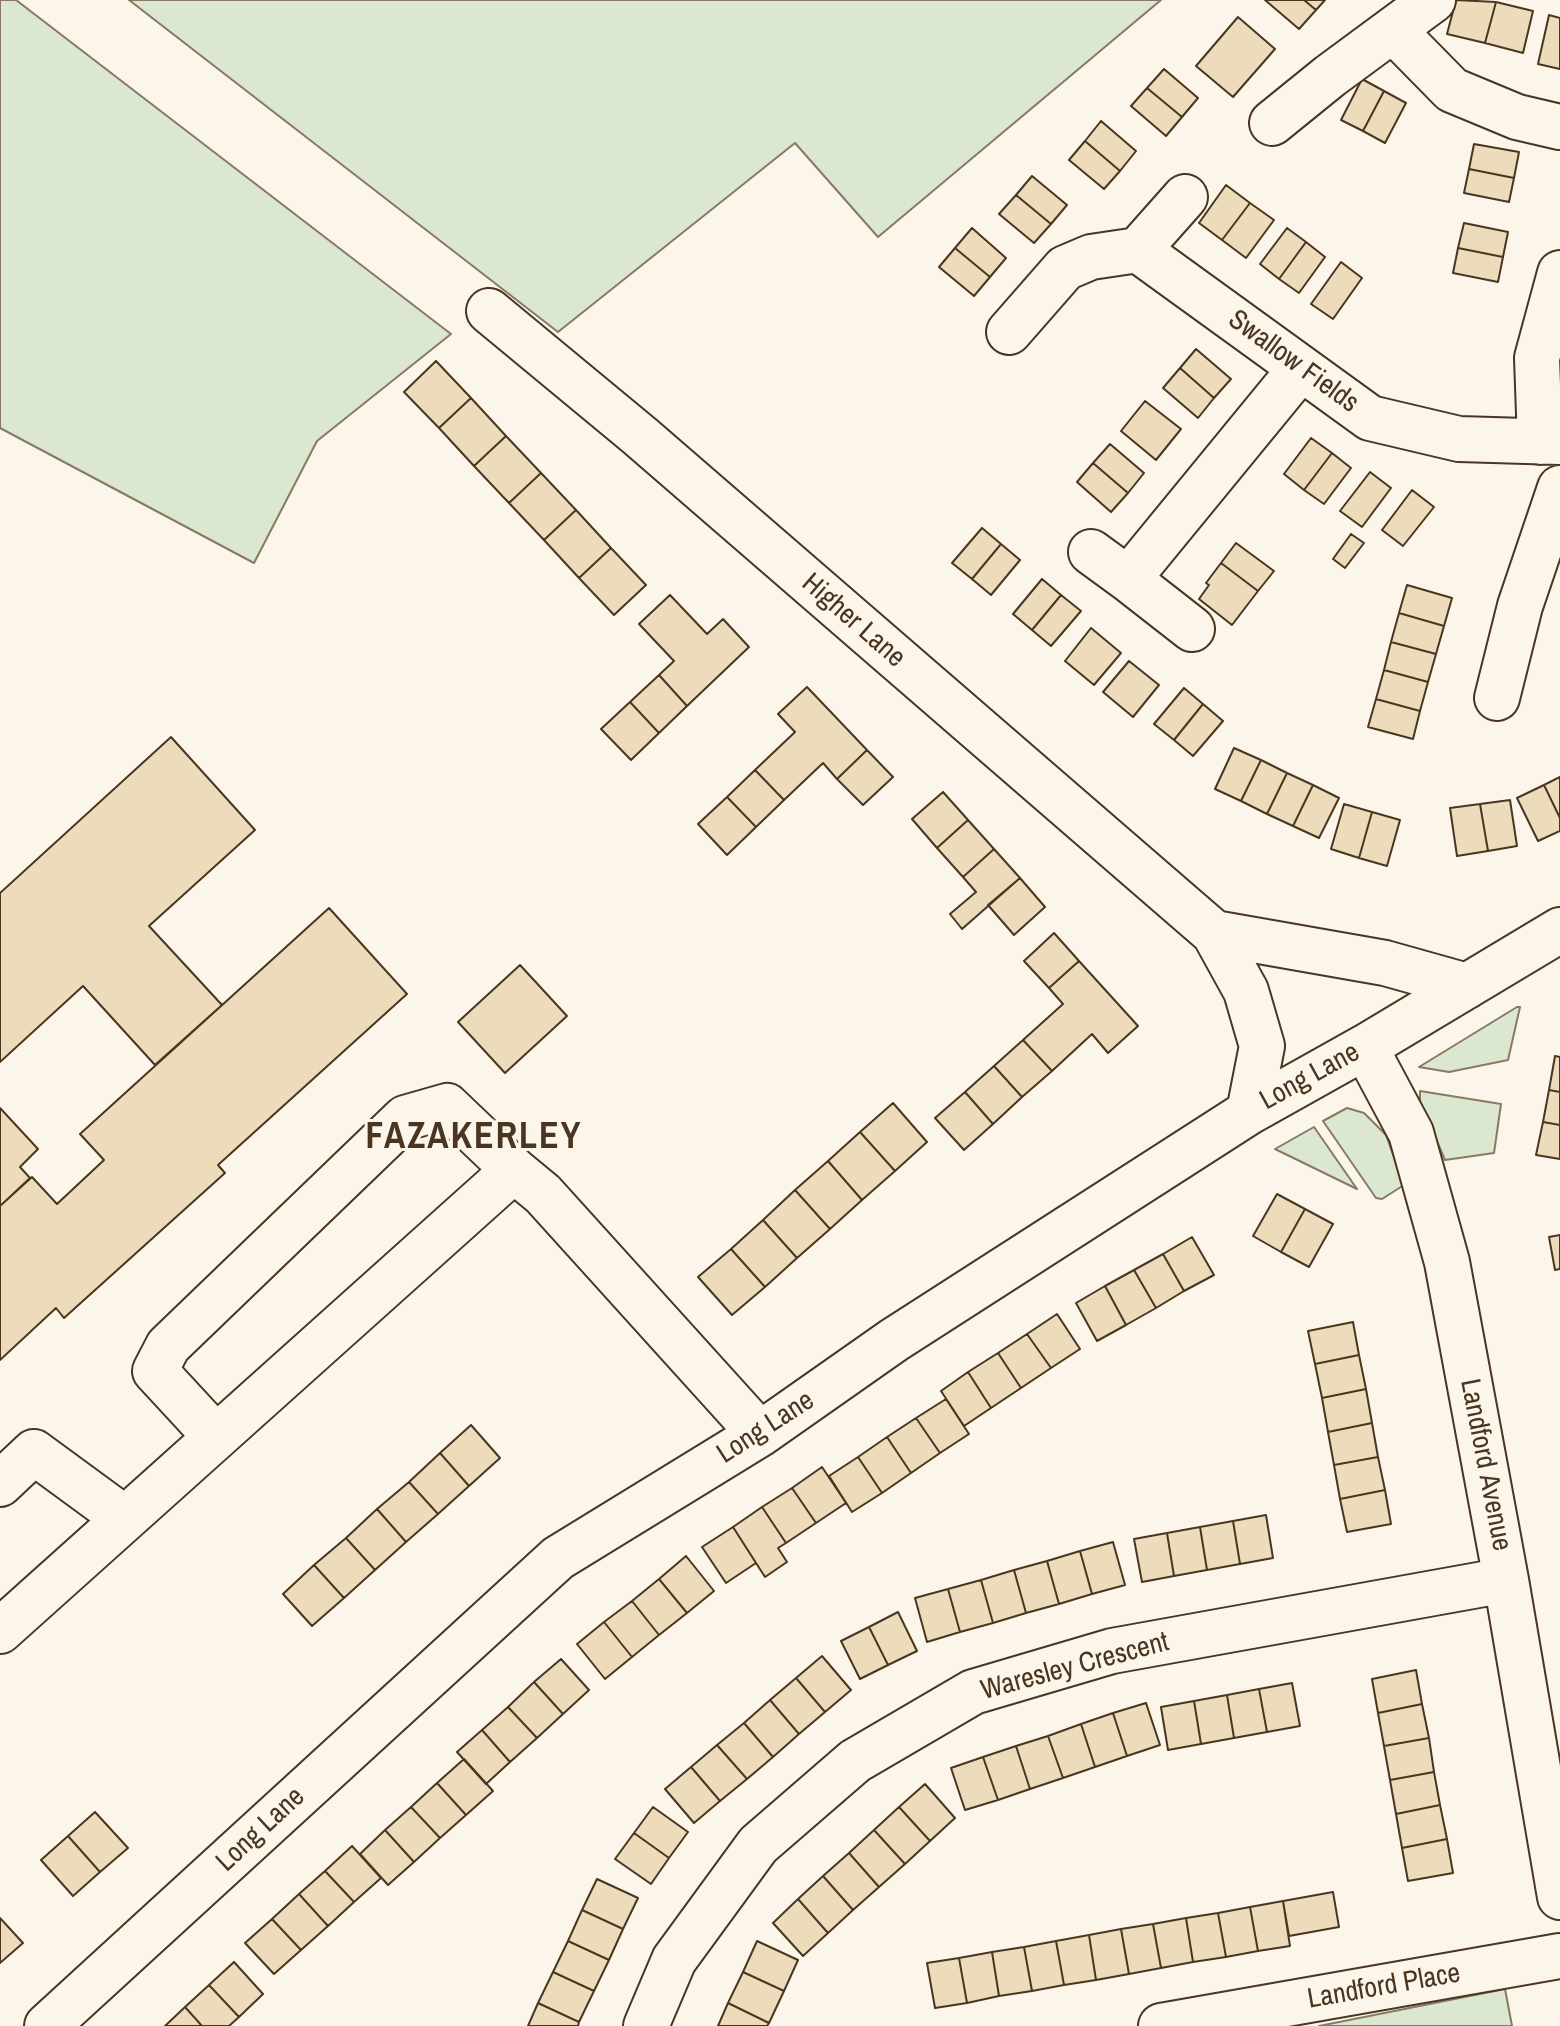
<!DOCTYPE html>
<html>
<head>
<meta charset="utf-8">
<style>
  body { margin:0 }
  canvas { display:block; background:#fbf6e9 }
</style>
</head>
<body>
<canvas width="1560" height="2026"></canvas>
<script>
const ctx = document.querySelector('canvas').getContext('2d');
ctx.lineJoin = 'round';
function fillPath(path, color) {
  ctx.fillStyle = color;
  ctx.fill(path, 'evenodd');
}
function poly(rows) {
  const path = new Path2D();
  for (const r of rows) {
    path.moveTo(r[0], r[1]);
    for (let i = 2; i < r.length; i += 2) path.lineTo(r[i], r[i + 1]);
  }
  return path;
}
function strokePath(path, color, width, dash) {
  ctx.strokeStyle = color;
  ctx.lineWidth = width;
  ctx.lineCap = dash ? 'butt' : 'round';
  ctx.setLineDash(dash || []);
  ctx.stroke(path);
}
function drawText(font, color, halo, rows, align = 'center') {
  ctx.font = font + ' "Archivo Narrow",sans-serif';
  ctx.lineWidth = 6;
  ctx.setLineDash([]);
  ctx.textBaseline = 'middle';
  ctx.strokeStyle = halo;
  ctx.fillStyle = color;
  for (const [text, x, y, turn = 0] of rows) {
    ctx.save();
    ctx.translate(x, y);
    ctx.rotate((+turn || 0) * Math.PI / 180);
    ctx.textAlign = isNaN(turn) ? turn : align;
    if (halo) ctx.strokeText(text, 0, 0);
    ctx.fillText(text, 0, 0);
    ctx.restore();
  }
}
const green = poly([
  [0,0,16,0,451,334,317,441,254,563,0,428,0,0],
  [129,0,1161,0,878,237,795,143,558,332,129,0],
  [1517,1007,1520,1007,1508,1060,1449,1072,1419,1067,1517,1007],
  [1420,1091,1501,1104,1494,1153,1445,1160,1420,1102,1420,1091],
  [1347,1108,1364,1113,1386,1135,1404,1185,1382,1199,1376,1198,1323,1121,1347,1108],
  [1314,1127,1357,1189,1275,1149,1314,1127],
  [1505,1989,1512,2026,1319,2026,1505,1989]
]);
const building = poly([
  [1265,0,1304,0,1316,10,1299,29,1265,0],
  [1304,0,1325,0,1316,10,1304,0],
  [1456,0,1496,2,1485,43,1447,34,1456,0],
  [1496,2,1533,11,1523,53,1485,43,1496,2],
  [1549,15,1560,18,1560,69,1538,64,1549,15],
  [1238,17,1275,49,1233,97,1196,66,1238,17],
  [1164,69,1198,98,1182,117,1147,88,1164,69],
  [1362,79,1384,91,1363,131,1341,120,1362,79],
  [1147,88,1182,117,1166,136,1131,106,1147,88],
  [1384,91,1406,103,1385,143,1363,131,1384,91],
  [1101,121,1136,151,1120,171,1085,141,1101,121],
  [1085,141,1120,171,1104,189,1069,160,1085,141],
  [1474,144,1519,152,1514,178,1469,169,1474,144],
  [1469,169,1514,178,1509,202,1464,193,1469,169],
  [1032,176,1067,205,1051,224,1016,195,1032,176],
  [1226,185,1250,203,1222,240,1199,223,1226,185],
  [1016,195,1051,224,1034,243,999,214,1016,195],
  [1250,203,1274,220,1246,258,1222,240,1250,203],
  [1464,223,1508,232,1503,257,1458,248,1464,223],
  [972,228,1006,258,990,277,955,248,972,228],
  [1287,228,1306,242,1279,279,1260,264,1287,228],
  [1306,242,1325,257,1299,293,1279,279,1306,242],
  [955,248,990,277,974,296,939,267,955,248],
  [1458,248,1503,257,1498,282,1453,273,1458,248],
  [1341,262,1362,278,1333,319,1311,304,1341,262],
  [1196,349,1231,379,1214,398,1180,368,1196,349],
  [436,361,471,398,439,428,404,392,436,361],
  [1180,368,1214,398,1198,418,1163,388,1180,368],
  [471,398,506,436,474,466,439,428,471,398],
  [1145,401,1181,429,1156,460,1121,431,1145,401],
  [506,436,541,473,509,503,474,466,506,436],
  [1311,438,1332,453,1304,490,1284,474,1311,438],
  [1110,444,1144,473,1128,493,1093,463,1110,444],
  [1332,453,1351,468,1324,504,1304,490,1332,453],
  [1093,463,1128,493,1111,512,1077,482,1093,463],
  [1370,472,1391,488,1362,527,1340,511,1370,472],
  [541,473,576,510,544,540,509,503,541,473],
  [1412,490,1434,507,1403,546,1382,530,1412,490],
  [576,510,611,548,579,578,544,540,576,510],
  [982,528,1001,544,972,579,952,563,982,528],
  [1351,534,1364,543,1345,568,1333,559,1351,534],
  [1236,543,1274,571,1258,591,1221,563,1236,543],
  [1001,544,1020,560,991,595,972,579,1001,544],
  [611,548,646,585,614,615,579,578,611,548],
  [1221,563,1258,591,1232,625,1199,599,1209,585,1206,583,1221,563],
  [1042,579,1061,595,1032,630,1013,614,1042,579],
  [1407,585,1452,598,1444,626,1399,613,1407,585],
  [670,595,707,634,723,619,749,647,687,706,659,675,674,661,639,624,670,595],
  [1061,595,1081,611,1051,646,1032,630,1061,595],
  [1399,613,1444,626,1436,654,1391,642,1399,613],
  [1091,628,1121,653,1094,685,1065,661,1091,628],
  [1391,642,1436,654,1428,682,1384,670,1391,642],
  [1129,661,1159,685,1133,717,1103,692,1129,661],
  [1384,670,1428,682,1420,711,1376,699,1384,670],
  [659,675,687,706,659,733,630,702,659,675],
  [807,687,867,750,837,779,823,763,784,800,755,770,795,732,778,714,807,687],
  [1184,688,1203,704,1174,740,1154,724,1184,688],
  [1376,699,1420,711,1413,739,1368,727,1376,699],
  [630,702,659,733,631,760,601,729,630,702],
  [1203,704,1223,721,1193,756,1174,740,1203,704],
  [171,737,255,830,149,926,222,1005,155,1065,83,986,0,1062,0,893,171,737],
  [1234,748,1261,760,1241,801,1215,789,1234,748],
  [867,750,893,777,863,805,837,779,867,750],
  [1261,760,1287,773,1267,814,1241,801,1261,760],
  [755,770,784,800,756,827,727,797,755,770],
  [1287,773,1313,785,1293,826,1267,814,1287,773],
  [1560,777,1560,818,1544,785,1560,777],
  [1313,785,1339,798,1319,838,1293,826,1313,785],
  [1544,785,1560,818,1560,831,1538,841,1517,798,1544,785],
  [943,792,968,820,937,848,912,819,943,792],
  [727,797,756,827,727,855,698,824,727,797],
  [1510,800,1517,846,1488,851,1480,804,1510,800],
  [1344,804,1372,812,1359,858,1331,849,1344,804],
  [1480,804,1488,851,1457,856,1450,808,1480,804],
  [1372,812,1400,820,1387,866,1359,858,1372,812],
  [968,820,994,849,963,877,937,848,968,820],
  [994,849,1020,878,962,929,950,914,976,892,963,877,994,849],
  [1020,878,1045,907,1014,935,988,905,1020,878],
  [329,908,407,994,218,1165,225,1173,64,1318,56,1308,0,1360,0,1206,32,1177,57,1204,104,1160,80,1134,329,908],
  [1054,933,1079,961,1049,988,1024,961,1054,933],
  [1079,961,1138,1026,1108,1053,1092,1034,1052,1071,1023,1040,1063,1004,1049,988,1079,961],
  [520,965,567,1016,505,1073,458,1022,520,965],
  [1023,1040,1052,1071,1022,1097,994,1066,1023,1040],
  [1555,1056,1560,1057,1560,1092,1549,1090,1555,1056],
  [994,1066,1022,1097,993,1124,965,1092,994,1066],
  [1549,1090,1560,1092,1560,1125,1543,1122,1549,1090],
  [965,1092,993,1124,964,1150,935,1118,965,1092],
  [893,1103,927,1142,895,1171,860,1132,893,1103],
  [0,1108,38,1149,20,1167,30,1178,0,1206,0,1108],
  [1543,1122,1560,1125,1560,1159,1536,1155,1543,1122],
  [860,1132,895,1171,862,1200,828,1161,860,1132],
  [828,1161,862,1200,830,1229,795,1190,828,1161],
  [795,1190,830,1229,797,1258,763,1220,795,1190],
  [1277,1194,1305,1209,1281,1252,1253,1236,1277,1194],
  [1305,1209,1333,1224,1309,1267,1281,1252,1305,1209],
  [763,1220,797,1258,765,1287,731,1249,763,1220],
  [1560,1235,1560,1269,1555,1270,1549,1237,1560,1235],
  [1192,1237,1214,1275,1184,1291,1163,1254,1192,1237],
  [731,1249,765,1287,732,1315,698,1277,731,1249],
  [1163,1254,1184,1291,1156,1308,1134,1270,1163,1254],
  [1134,1270,1156,1308,1126,1325,1105,1286,1134,1270],
  [1105,1286,1126,1325,1097,1341,1076,1303,1105,1286],
  [1057,1314,1080,1349,1051,1368,1027,1334,1057,1314],
  [1353,1322,1359,1355,1315,1364,1308,1331,1353,1322],
  [1027,1334,1051,1368,1021,1388,998,1353,1027,1334],
  [998,1353,1021,1388,991,1408,968,1372,998,1353],
  [1359,1355,1366,1389,1322,1398,1315,1364,1359,1355],
  [968,1372,991,1408,964,1426,941,1391,968,1372],
  [1366,1389,1372,1423,1328,1432,1322,1398,1366,1389],
  [946,1399,969,1434,940,1453,916,1418,946,1399],
  [916,1418,940,1453,911,1473,887,1437,916,1418],
  [1372,1423,1378,1457,1334,1465,1328,1432,1372,1423],
  [471,1425,500,1458,469,1486,440,1453,471,1425],
  [887,1437,911,1473,882,1493,858,1457,887,1437],
  [440,1453,469,1486,438,1514,409,1482,440,1453],
  [858,1457,882,1493,852,1512,829,1476,858,1457],
  [1378,1457,1385,1490,1340,1499,1334,1465,1378,1457],
  [822,1467,846,1503,816,1523,792,1488,822,1467],
  [409,1482,438,1514,406,1542,377,1509,409,1482],
  [792,1488,816,1523,786,1543,762,1507,792,1488],
  [1385,1490,1391,1524,1347,1532,1340,1499,1385,1490],
  [762,1507,786,1543,778,1548,787,1562,765,1577,733,1527,762,1507],
  [377,1509,406,1542,375,1570,346,1538,377,1509],
  [1266,1515,1273,1558,1240,1564,1233,1521,1266,1515],
  [1233,1521,1240,1564,1207,1570,1200,1527,1233,1521],
  [733,1527,756,1563,726,1583,702,1547,733,1527],
  [1200,1527,1207,1570,1174,1576,1167,1533,1200,1527],
  [1167,1533,1174,1576,1142,1582,1134,1539,1167,1533],
  [346,1538,375,1570,344,1598,314,1565,346,1538],
  [1113,1542,1125,1585,1092,1594,1080,1551,1113,1542],
  [1080,1551,1092,1594,1059,1604,1047,1561,1080,1551],
  [686,1556,714,1591,687,1613,659,1579,686,1556],
  [1047,1561,1059,1604,1026,1613,1014,1570,1047,1561],
  [314,1565,344,1598,312,1626,283,1594,314,1565],
  [1014,1570,1026,1613,993,1623,981,1580,1014,1570],
  [659,1579,687,1613,659,1635,632,1601,659,1579],
  [981,1580,993,1623,960,1632,948,1589,981,1580],
  [948,1589,960,1632,927,1642,915,1598,948,1589],
  [632,1601,659,1635,632,1657,604,1622,632,1601],
  [898,1612,917,1651,888,1665,869,1627,898,1612],
  [604,1622,632,1657,605,1679,577,1644,604,1622],
  [869,1627,888,1665,860,1679,841,1641,869,1627],
  [822,1656,851,1690,825,1712,796,1678,822,1656],
  [561,1659,589,1690,563,1714,534,1682,561,1659],
  [1416,1670,1422,1704,1378,1713,1372,1679,1416,1670],
  [796,1678,825,1712,799,1734,770,1700,796,1678],
  [534,1682,563,1714,537,1738,508,1707,534,1682],
  [1292,1683,1300,1726,1267,1732,1259,1689,1292,1683],
  [1259,1689,1267,1732,1234,1738,1227,1695,1259,1689],
  [1227,1695,1234,1738,1201,1744,1194,1701,1227,1695],
  [770,1700,799,1734,773,1757,744,1723,770,1700],
  [1194,1701,1201,1744,1168,1750,1161,1707,1194,1701],
  [1146,1703,1160,1745,1127,1756,1113,1713,1146,1703],
  [1422,1704,1429,1738,1384,1746,1378,1713,1422,1704],
  [508,1707,537,1738,510,1762,482,1730,508,1707],
  [1113,1713,1127,1756,1095,1767,1081,1724,1113,1713],
  [744,1723,773,1757,747,1779,717,1745,744,1723],
  [1081,1724,1095,1767,1063,1778,1048,1736,1081,1724],
  [482,1730,510,1762,486,1784,457,1752,482,1730],
  [1048,1736,1063,1778,1030,1789,1016,1746,1048,1736],
  [1429,1738,1434,1772,1390,1780,1384,1746,1429,1738],
  [717,1745,747,1779,720,1801,691,1767,717,1745],
  [1016,1746,1030,1789,998,1800,983,1757,1016,1746],
  [983,1757,998,1800,965,1810,951,1768,983,1757],
  [464,1759,493,1791,466,1815,437,1783,464,1759],
  [691,1767,720,1801,694,1823,665,1789,691,1767],
  [1434,1772,1440,1805,1396,1814,1390,1780,1434,1772],
  [437,1783,466,1815,440,1838,411,1807,437,1783],
  [925,1784,955,1818,930,1841,899,1807,925,1784],
  [1440,1805,1447,1839,1402,1848,1396,1814,1440,1805],
  [411,1807,440,1838,414,1862,385,1830,411,1807],
  [653,1807,688,1832,669,1858,634,1833,653,1807],
  [899,1807,930,1841,905,1864,874,1830,899,1807],
  [95,1812,128,1848,100,1872,68,1836,95,1812],
  [385,1830,414,1862,388,1885,360,1854,385,1830],
  [874,1830,905,1864,879,1887,849,1853,874,1830],
  [634,1833,669,1858,651,1884,615,1859,634,1833],
  [68,1836,100,1872,73,1896,41,1860,68,1836],
  [1447,1839,1453,1873,1408,1881,1402,1848,1447,1839],
  [352,1846,381,1878,354,1902,325,1871,352,1846],
  [849,1853,879,1887,853,1910,823,1876,849,1853],
  [325,1871,354,1902,328,1926,299,1894,325,1871],
  [823,1876,853,1910,828,1933,798,1899,823,1876],
  [597,1879,638,1898,623,1929,582,1910,597,1879],
  [1333,1892,1339,1927,1289,1936,1283,1901,1333,1892],
  [299,1894,328,1926,301,1950,272,1919,299,1894],
  [798,1899,828,1933,803,1956,773,1923,798,1899],
  [1283,1901,1290,1946,1258,1951,1250,1907,1283,1901],
  [1250,1907,1258,1951,1226,1957,1218,1913,1250,1907],
  [582,1910,623,1929,609,1960,568,1941,582,1910],
  [1218,1913,1226,1957,1193,1962,1186,1918,1218,1913],
  [0,1918,23,1943,0,1963,0,1918],
  [1186,1918,1193,1962,1161,1968,1153,1924,1186,1918],
  [272,1919,301,1950,274,1974,245,1943,272,1919],
  [1153,1924,1161,1968,1129,1974,1121,1929,1153,1924],
  [1121,1929,1129,1974,1096,1980,1089,1935,1121,1929],
  [1089,1935,1096,1980,1064,1985,1056,1941,1089,1935],
  [568,1941,609,1960,594,1991,553,1972,568,1941],
  [757,1941,798,1960,784,1991,743,1972,757,1941],
  [1056,1941,1064,1985,1032,1991,1024,1947,1056,1941],
  [1024,1947,1032,1991,999,1996,992,1952,1024,1947],
  [992,1952,999,1996,967,2003,959,1958,992,1952],
  [959,1958,967,2003,935,2008,927,1963,959,1958],
  [234,1962,263,1994,239,2017,209,1985,234,1962],
  [553,1972,594,1991,579,2022,538,2003,553,1972],
  [743,1972,784,1991,769,2023,728,2003,743,1972],
  [209,1985,239,2017,229,2026,202,2026,185,2007,209,1985],
  [538,2003,579,2022,578,2026,528,2026,538,2003],
  [728,2003,769,2023,767,2026,718,2026,728,2003],
  [185,2007,202,2026,165,2026,185,2007]
]);
const minor = poly([
  [1393,30,1452,90,1517,117,1560,127],
  [1272,123,1330,76,1433,0],
  [1138,250,1370,418,1459,439,1560,442],
  [489,311,640,436,1214,933],
  [1009,332,1065,268,1091,257,1138,250,1185,197],
  [1540,442,1537,358,1560,273],
  [1091,552,1128,579,1301,368],
  [1128,579,1192,629],
  [1497,698,1520,606,1560,488],
  [1365,1047,1411,1133,1447,1262,1506,1580,1560,1897],
  [1249,1112,1262,1046,1246,991,1214,933,1385,963,1467,986],
  [216,1437,155,1371,168,1346,405,1118,447,1106,514,1170,543,1194,760,1434],
  [0,1484,34,1452,124,1518],
  [0,1631,514,1170],
  [47,2026,558,1558,760,1434,894,1340,1249,1112,1365,1047,1560,930],
  [646,2026,674,1960,758,1845,855,1761,973,1692,1112,1651,1506,1580],
  [1161,2026,1560,1956]
]);
const streetNames = [
  ["Swallow Fields",1293,362,36],
  ["Higher Lane",853,621,41],
  ["Long Lane",1310,1077,-29],
  ["Long Lane",766,1428,-33],
  ["Landford Avenue",1485,1465,79],
  ["Waresley Crescent",1075,1667,-15],
  ["Long Lane",261,1830,-43],
  ["Landford Place",1384,1987,-10]
];
const districtNames = [
  ["FAZAKERLEY",474,1138]
];
fillPath(green, '#dce7d0');
strokePath(green, '#887966', 2);
fillPath(building, '#ecdcbc');
strokePath(building, '#4a3520', 2);
strokePath(minor, '#4a3520', 48);
strokePath(minor, '#fbf6e9', 44);
drawText('28px', '#4a3520', '#fbf6e9', streetNames);
ctx.letterSpacing = '2px';
drawText('bold 36px', '#4a3520', '#fbf6e9', districtNames);
ctx.letterSpacing = '0px';
</script>
</body>
</html>
